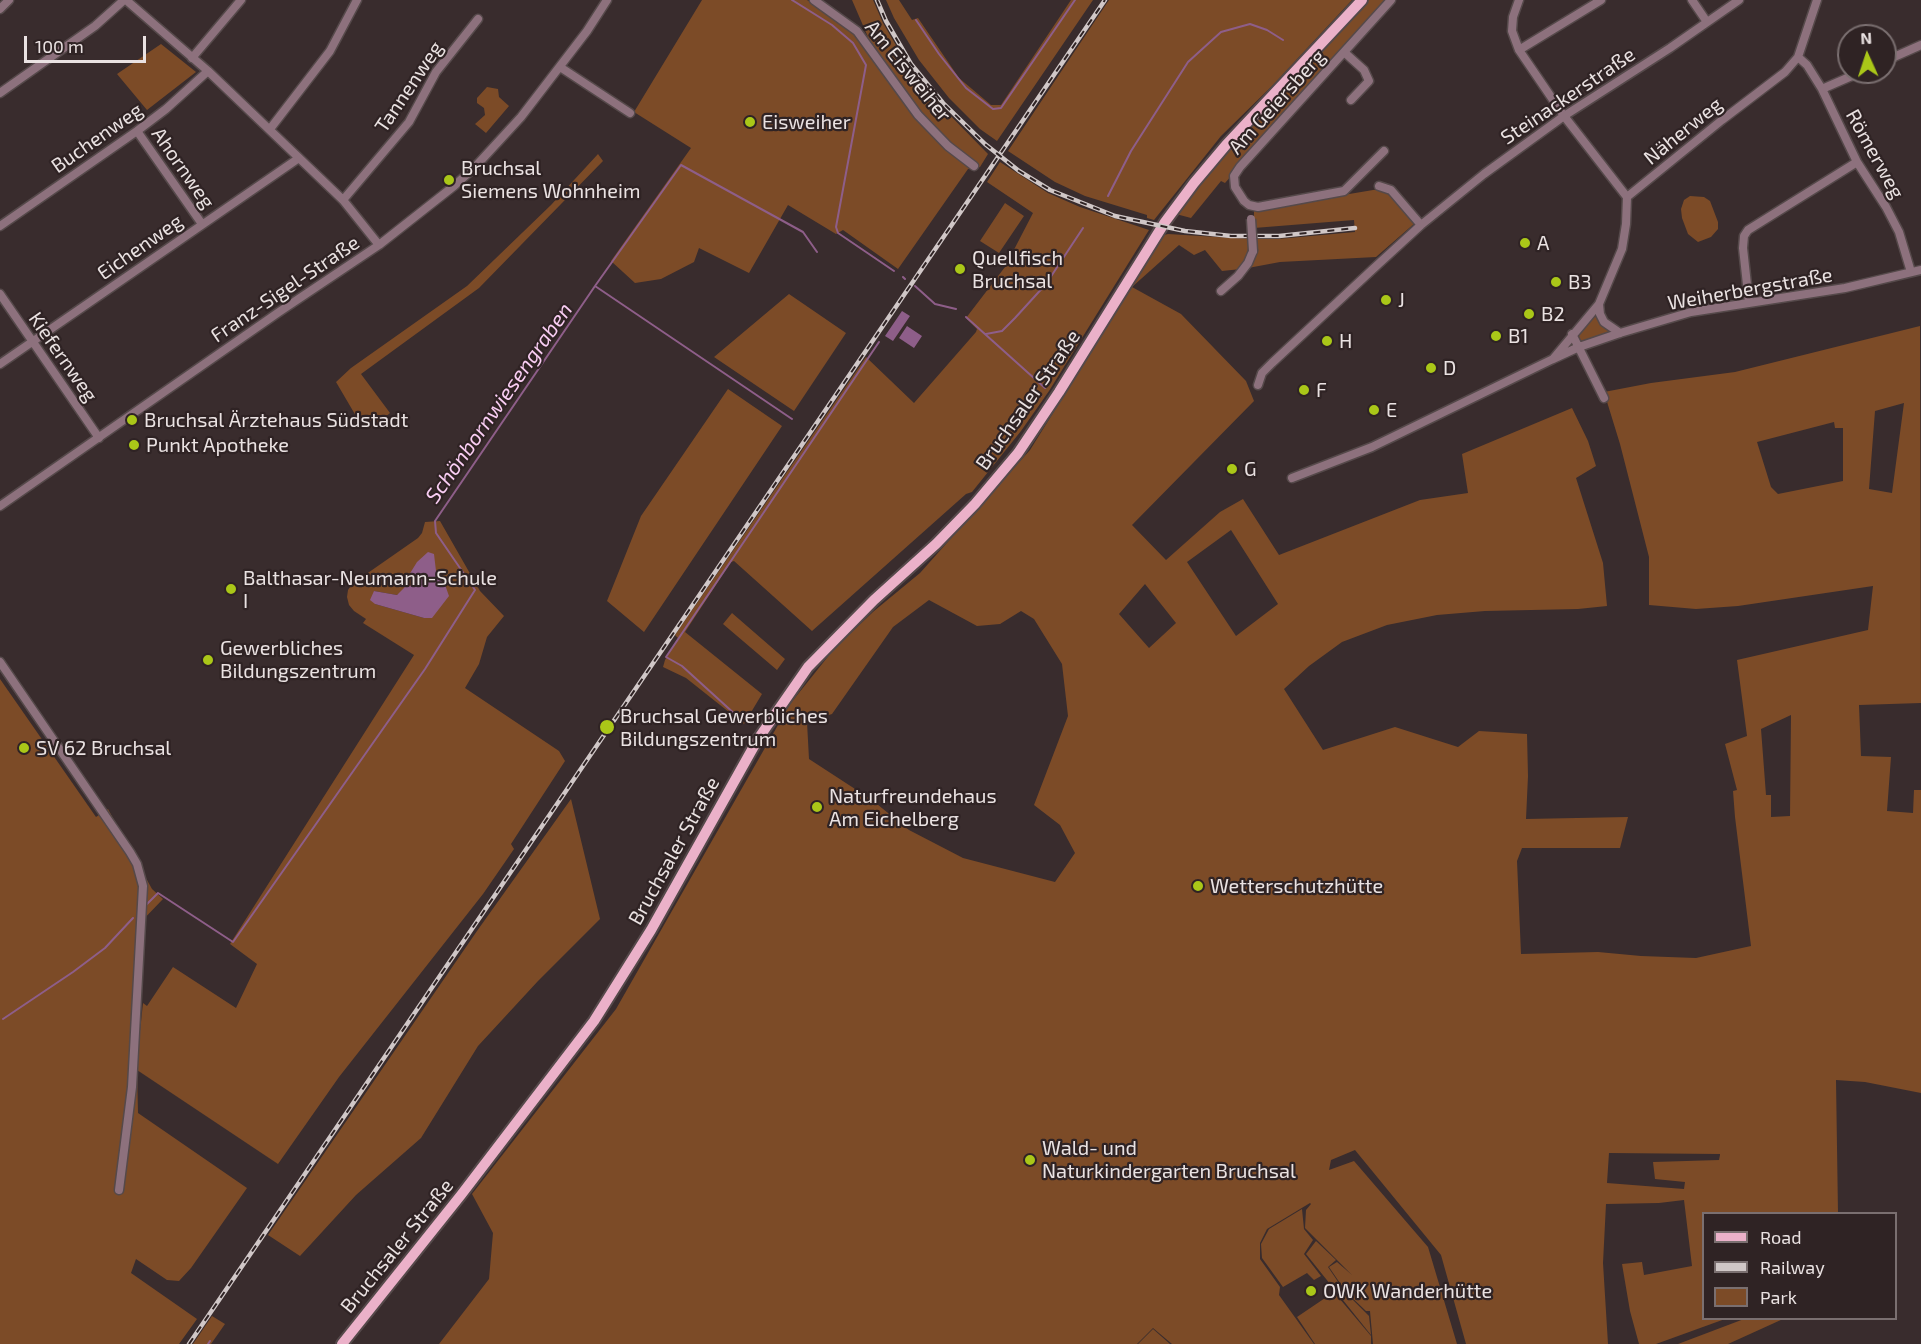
<!DOCTYPE html>
<html>
<head>
<meta charset="utf-8">
<style>
  body { margin:0 }
  #map { position:relative; width:1921px; height:1344px; overflow:hidden; background:#392c2d; font-family:"Exo 2",sans-serif }
  canvas { display:block }
  .legend { position:absolute; left:1702px; top:1212px; width:195px; height:108px; box-sizing:border-box; background:#2f2324; border:2px solid #7a6f70; margin:0; padding:8px 10px; list-style:none; font-size:18px; color:#eae2e2 }
  .legend li { display:flex; align-items:center; gap:12px; height:30px }
  .legend b { width:30px; border:2px solid #7a6f70 }
  .north { position:absolute; left:1837px; top:24px; width:60px; height:60px; box-sizing:border-box; background:#2f2324; border:2px solid #7a6f70; border-radius:50%; rotate:357deg; font-size:16px; font-weight:700; line-height:24px; text-align:center; color:#eae2e2 }
  .north::after { content:''; display:block; margin:auto; width:21px; height:27px; background:#aac718; clip-path:polygon(50% 0,100% 100%,50% 72%,0 100%) }
  .scale { position:absolute; left:24px; top:36px; width:122px; height:27px; box-sizing:border-box; border:3px solid #eae2e2; border-top:0; padding-left:8px; font-size:18px; line-height:21px; white-space:nowrap; color:#eae2e2; -webkit-text-stroke:4px #2f2324; paint-order:stroke }
</style>
</head>
<body>
<div id="map">
<canvas width="1921" height="1344"></canvas>
<ul class="legend">
<li><b style="height:8px;background:#ebb1c9"></b>Road</li>
<li><b style="height:8px;background:#d0c7c7"></b>Railway</li>
<li><b style="height:16px;background:#7c4b27"></b>Park</li>
</ul>
<div class="north">N</div>
<div class="scale">100 m</div>
</div>
<script>
const ctx = document.querySelector('canvas').getContext('2d');
ctx.lineJoin = 'round';
function fillPath(path, color) {
  ctx.fillStyle = color;
  ctx.fill(path, 'evenodd');
}
function poly(rows) {
  const path = new Path2D();
  for (const r of rows) {
    path.moveTo(r[0], r[1]);
    for (let i = 2; i < r.length; i += 2) path.lineTo(r[i], r[i + 1]);
  }
  return path;
}
function strokePath(path, color, width, dash) {
  ctx.strokeStyle = color;
  ctx.lineWidth = width;
  ctx.lineCap = dash ? 'butt' : 'round';
  ctx.setLineDash(dash || []);
  ctx.stroke(path);
}
function drawText(font, color, halo, rows, align = 'center') {
  ctx.font = font + ' "Exo 2",sans-serif';
  ctx.lineWidth = 4.5;
  ctx.setLineDash([]);
  ctx.textBaseline = 'middle';
  ctx.strokeStyle = halo;
  ctx.fillStyle = color;
  for (const [text, x, y, turn = 0] of rows) {
    ctx.save();
    ctx.translate(x, y);
    ctx.rotate((+turn || 0) * Math.PI / 180);
    ctx.textAlign = isNaN(turn) ? turn : align;
    if (halo) ctx.strokeText(text, 0, 0);
    ctx.fillText(text, 0, 0);
    ctx.restore();
  }
}
const green = poly([
  [702,0,807,0,846,25,868,37,852,0,873,0,883,23,908,66,940,105,988,154,980,167,968,169,898,269,843,230,836,234,788,205,749,273,699,248,694,262,661,279,635,283,611,261,691,148,634,112],
  [886,0,899,0,912,20,918,18,959,78,991,105,1001,105,1071,0,1093,0,997,141,980,129,949,98,919,60,894,18],
  [1109,0,1352,0,1272,86,1221,136,1154,220,1147,218,1147,215,1085,196,1055,182,1008,151],
  [1369,0,1386,0,1225,183,1221,181,1191,218,1176,214,1201,178],
  [161,44,196,72,147,110,117,74],
  [487,87,498,89,499,97,509,106,486,133,475,124,485,115,484,108,477,103,477,98],
  [598,154,603,161,479,288,361,374,390,413,374,427,363,428,336,382,351,368,467,286,551,205],
  [1000,162,1048,193,1080,207,1149,230,1049,391,1021,431,972,492,966,494,812,631,734,561,731,562,685,632,762,694,744,724,686,678,663,667,665,660,678,638,675,635,866,357,914,403,976,332,977,329,966,318,1005,267,1033,213,987,182],
  [1379,189,1386,190,1415,223,1376,257,1280,262,1248,268,1255,239,1278,239,1355,232,1354,220,1254,228,1254,210],
  [1690,196,1704,197,1710,201,1718,222,1718,229,1711,237,1698,242,1688,234,1682,218,1681,209,1684,200],
  [1005,203,1024,216,999,253,980,241],
  [1168,234,1250,239,1250,251,1241,269,1222,271,1205,250,1194,255,1179,245,1132,287,1181,314,1246,381,1254,401,1132,525,1166,560,1220,512,1243,499,1279,555,1420,500,1468,493,1462,454,1572,408,1588,441,1596,466,1576,478,1603,563,1607,606,1578,609,1485,611,1437,615,1387,625,1342,642,1309,666,1284,689,1323,750,1395,727,1458,747,1479,731,1527,734,1528,776,1526,819,1628,817,1620,848,1522,848,1517,861,1521,954,1598,952,1641,956,1696,958,1751,946,1735,817,1733,791,1737,790,1725,744,1747,736,1737,660,1868,630,1873,586,1738,606,1696,609,1649,605,1649,557,1620,444,1604,392,1651,383,1735,372,1920,326,1921,703,1859,705,1861,756,1891,757,1887,811,1913,813,1914,790,1921,790,1921,1093,1865,1082,1836,1080,1838,1213,1704,1214,1704,1318,1725,1319,1656,1344,1639,1344,1630,1311,1622,1264,1642,1262,1644,1275,1692,1266,1684,1200,1659,1203,1606,1204,1603,1263,1608,1344,1466,1344,1441,1255,1355,1150,1331,1160,1329,1170,1354,1161,1428,1247,1457,1344,1373,1344,1370,1311,1366,1311,1346,1292,1329,1267,1337,1262,1352,1275,1305,1228,1306,1210,1311,1204,1310,1203,1267,1229,1260,1243,1260,1259,1280,1287,1279,1295,1314,1344,1172,1344,1153,1328,1137,1344,439,1344,489,1279,493,1233,472,1194,616,1009,790,704,834,649,874,611,920,573,1030,450,1164,235],
  [1904,403,1892,493,1869,489,1875,411],
  [1834,422,1835,428,1843,428,1843,481,1778,494,1771,487,1757,442],
  [1231,530,1278,604,1236,636,1187,562],
  [1145,584,1176,623,1149,648,1119,614],
  [929,600,977,626,1000,624,1021,611,1034,619,1062,664,1068,716,1034,805,1060,825,1075,853,1055,882,963,858,909,830,872,800,809,759,807,722,832,714,893,627],
  [1791,715,1790,816,1771,817,1771,795,1766,795,1761,729],
  [1609,1153,1720,1154,1720,1155,1719,1160,1653,1162,1655,1179,1685,1182,1684,1189,1607,1183],
  [789,294,846,333,794,411,714,357],
  [1599,304,1600,314,1620,333,1579,347,1572,334],
  [728,389,782,426,644,632,607,601,641,516],
  [440,521,480,591,504,616,487,637,479,664,465,688,559,751,565,761,511,844,514,849,483,894,339,1077,278,1164,137,1070,138,1113,247,1188,191,1268,179,1281,167,1280,136,1259,131,1273,197,1319,179,1344,0,1344,0,679,96,817,108,809,152,889,163,899,138,925,137,1059,143,1003,147,1006,173,967,236,1008,257,964,230,944,414,655,363,623,366,619,354,611,349,605,347,597,348,590,352,584,418,538,422,533,425,522],
  [436,571,443,579,424,618,375,604,374,591,397,595],
  [732,613,785,659,777,670,723,624],
  [571,799,600,919,538,981,478,1046,421,1138,356,1195,300,1256,268,1235,477,931],
  [1302,1209,1304,1229,1313,1240,1304,1254,1321,1276,1314,1280,1307,1273,1283,1287,1262,1258,1261,1244,1269,1229],
  [1316,1241,1336,1260,1328,1267,1345,1292,1369,1316,1371,1335,1306,1254],
  [1334,1292,1371,1336,1371,1344,1315,1344,1297,1317],
  [212,1316,225,1324,211,1344,193,1344],
  [1744,1319,1783,1319,1728,1344,1678,1344],
  [1153,1329,1170,1344,1138,1344]
]);
const water = poly([
  [902,311,910,316,893,341,885,336],
  [907,326,922,336,914,348,899,338],
  [428,552,434,554,436,571,443,579,449,596,432,618,424,618,375,604,370,600,374,591,397,595,405,587,413,585,409,575,417,562]
]);
const stream = poly([
  [792,0,832,25,853,43,866,65,836,227,838,233,894,271],
  [916,20,939,54,966,88,993,109,1001,108,1075,0],
  [1108,196,1131,151,1188,62,1221,32,1250,24,1267,30,1283,40],
  [903,277,905,279],
  [595,286,792,419],
  [915,286,935,304,956,309],
  [966,317,1045,388],
  [986,334,1002,331,1015,318,1046,284,1083,228],
  [1040,395,1041,396],
  [737,716,682,666,666,657,879,342],
  [146,905,158,893,233,942,425,669,475,590,436,533,435,521,595,286,681,165,803,232,817,252],
  [3,1019,73,972,105,948,133,918],
  [208,1344,210,1341]
]);
const minor = poly([
  [126,0,208,71,343,200,379,245],
  [814,0,857,31,918,115,948,146,974,166],
  [1519,0,1513,17,1512,31,1519,50,1564,116,1627,197],
  [1692,0,1707,22],
  [0,9,9,0],
  [1519,50,1601,0],
  [1344,52,1364,70,1369,81,1351,100],
  [1798,57,1807,65,1822,89,1857,162,1886,207,1899,232,1911,272],
  [192,58,241,0],
  [1885,61,1921,45],
  [560,67,630,113],
  [1822,89,1861,72],
  [0,93,95,26,124,0],
  [270,129,330,51,357,0],
  [137,131,202,224],
  [1384,151,1344,191,1258,207,1249,205,1244,201,1235,187,1234,176,1240,167,1391,0],
  [1379,186,1391,190,1421,225],
  [343,200,409,122,436,72,478,19],
  [0,226,137,131,166,109,208,71],
  [1221,291,1238,276,1248,263,1253,251],
  [0,294,99,438],
  [1749,303,1743,248,1744,236,1748,230,1857,162],
  [1620,333,1604,322,1600,314,1599,304,1622,249,1626,224,1627,197,1722,120,1785,72,1798,57,1817,0],
  [1572,334,1604,398],
  [1553,359,1579,347,1620,333,1691,312,1845,288,1921,270],
  [0,364,299,158],
  [1258,385,1262,373,1272,363,1373,269,1421,225,1484,174,1564,116,1670,48,1739,0],
  [1292,478,1372,447,1553,359,1599,304],
  [0,506,279,312,379,245,454,186,475,167,521,117,587,31,607,0],
  [0,662,130,852,137,864,143,886,132,1087,119,1190]
]);
const major = poly([
  [342,1344,461,1195,594,1021,651,930,758,739,808,667,874,600,936,544,975,504,1018,453,1059,392,1165,222,1194,183,1226,145,1362,0]
]);
const rail = poly([
  [877,0,886,21,911,64,943,103,985,144,1019,171,1050,190,1115,216,1185,231,1231,236,1279,236,1355,228],
  [189,1344,1105,0]
]);
const minorBridge = poly([
  [1251,219,1253,251]
]);
const markers = [
  [750,122,6,"#aac718"],
  [449,180,6,"#aac718"],
  [1525,243,6,"#aac718"],
  [960,269,6,"#aac718"],
  [1556,282,6,"#aac718"],
  [1386,300,6,"#aac718"],
  [1529,314,6,"#aac718"],
  [1496,336,6,"#aac718"],
  [1327,341,6,"#aac718"],
  [1431,368,6,"#aac718"],
  [1304,390,6,"#aac718"],
  [1374,410,6,"#aac718"],
  [132,420,6,"#aac718"],
  [134,445,6,"#aac718"],
  [1232,469,6,"#aac718"],
  [231,589,6,"#aac718"],
  [208,660,6,"#aac718"],
  [607,727,8,"#aac718"],
  [24,748,6,"#aac718"],
  [817,807,6,"#aac718"],
  [1198,886,6,"#aac718"],
  [1030,1160,6,"#aac718"],
  [1311,1291,6,"#aac718"]
];
const streetNames = [
  ["Am Eisweiher",908,71,51],
  ["Tannenweg",409,87,-56],
  ["Steinackerstraße",1568,96,-34],
  ["Am Geiersberg",1277,102,-48],
  ["Näherweg",1683,131,-39],
  ["Buchenweg",97,138,-35],
  ["Römerweg",1875,154,61],
  ["Ahornweg",183,168,55],
  ["Eichenweg",140,247,-35],
  ["Franz-Sigel-Straße",285,289,-34],
  ["Weiherbergstraße",1750,289,-10],
  ["Kiefernweg",63,357,55],
  ["Bruchsaler Straße",1028,400,-55],
  ["Bruchsaler Straße",674,851,-61],
  ["Bruchsaler Straße",397,1246,-51]
];
const poiNames = [
  ["Eisweiher",762,122],
  ["Bruchsal",461,168],
  ["Siemens Wohnheim",461,191],
  ["A",1537,243],
  ["Quellfisch",972,258],
  ["Bruchsal",972,281],
  ["B3",1568,282],
  ["J",1398,300],
  ["B2",1541,314],
  ["B1",1508,336],
  ["H",1339,341],
  ["D",1443,368],
  ["F",1316,390],
  ["E",1386,410],
  ["Bruchsal Ärztehaus Südstadt",144,420],
  ["Punkt Apotheke",146,445],
  ["G",1244,469],
  ["Balthasar-Neumann-Schule",243,578],
  ["I",243,601],
  ["Gewerbliches",220,648],
  ["Bildungszentrum",220,671],
  ["Bruchsal Gewerbliches",620,716],
  ["Bildungszentrum",620,739],
  ["SV 62 Bruchsal",36,748],
  ["Naturfreundehaus",829,796],
  ["Am Eichelberg",829,819],
  ["Wetterschutzhütte",1210,886],
  ["Wald- und",1042,1148],
  ["Naturkindergarten Bruchsal",1042,1171],
  ["OWK Wanderhütte",1323,1291]
];
const waterNames = [
  ["Schönbornwiesengraben",499,403,-55]
];
fillPath(green, '#7c4b27');
fillPath(water, '#8e5e89');
strokePath(stream, '#8e5e89', 2);
strokePath(minor, '#55494a', 11);
strokePath(major, '#55494a', 14);
strokePath(minor, '#8d717d', 8);
strokePath(major, '#ebb1c9', 10);
strokePath(rail, '#d0c7c7', 4.5);
strokePath(rail, '#2f2324', 2, [7]);
strokePath(minorBridge, '#55494a', 11, []);
strokePath(minorBridge, '#8d717d', 8);
for (const [x, y, r, color] of markers) {
  const dot = new Path2D();
  dot.arc(x, y, r, 0, 2 * Math.PI);
  ctx.fillStyle = color;
  ctx.fill(dot);
  strokePath(dot, '#2f2324', 2);
}
drawText('20px', '#eae2e2', '#2f2324', streetNames);
drawText('20px', '#eae2e2', '#2f2324', poiNames, 'left');
drawText('italic 21px', '#facef4', '#2f2324', waterNames);
</script>
</body>
</html>
